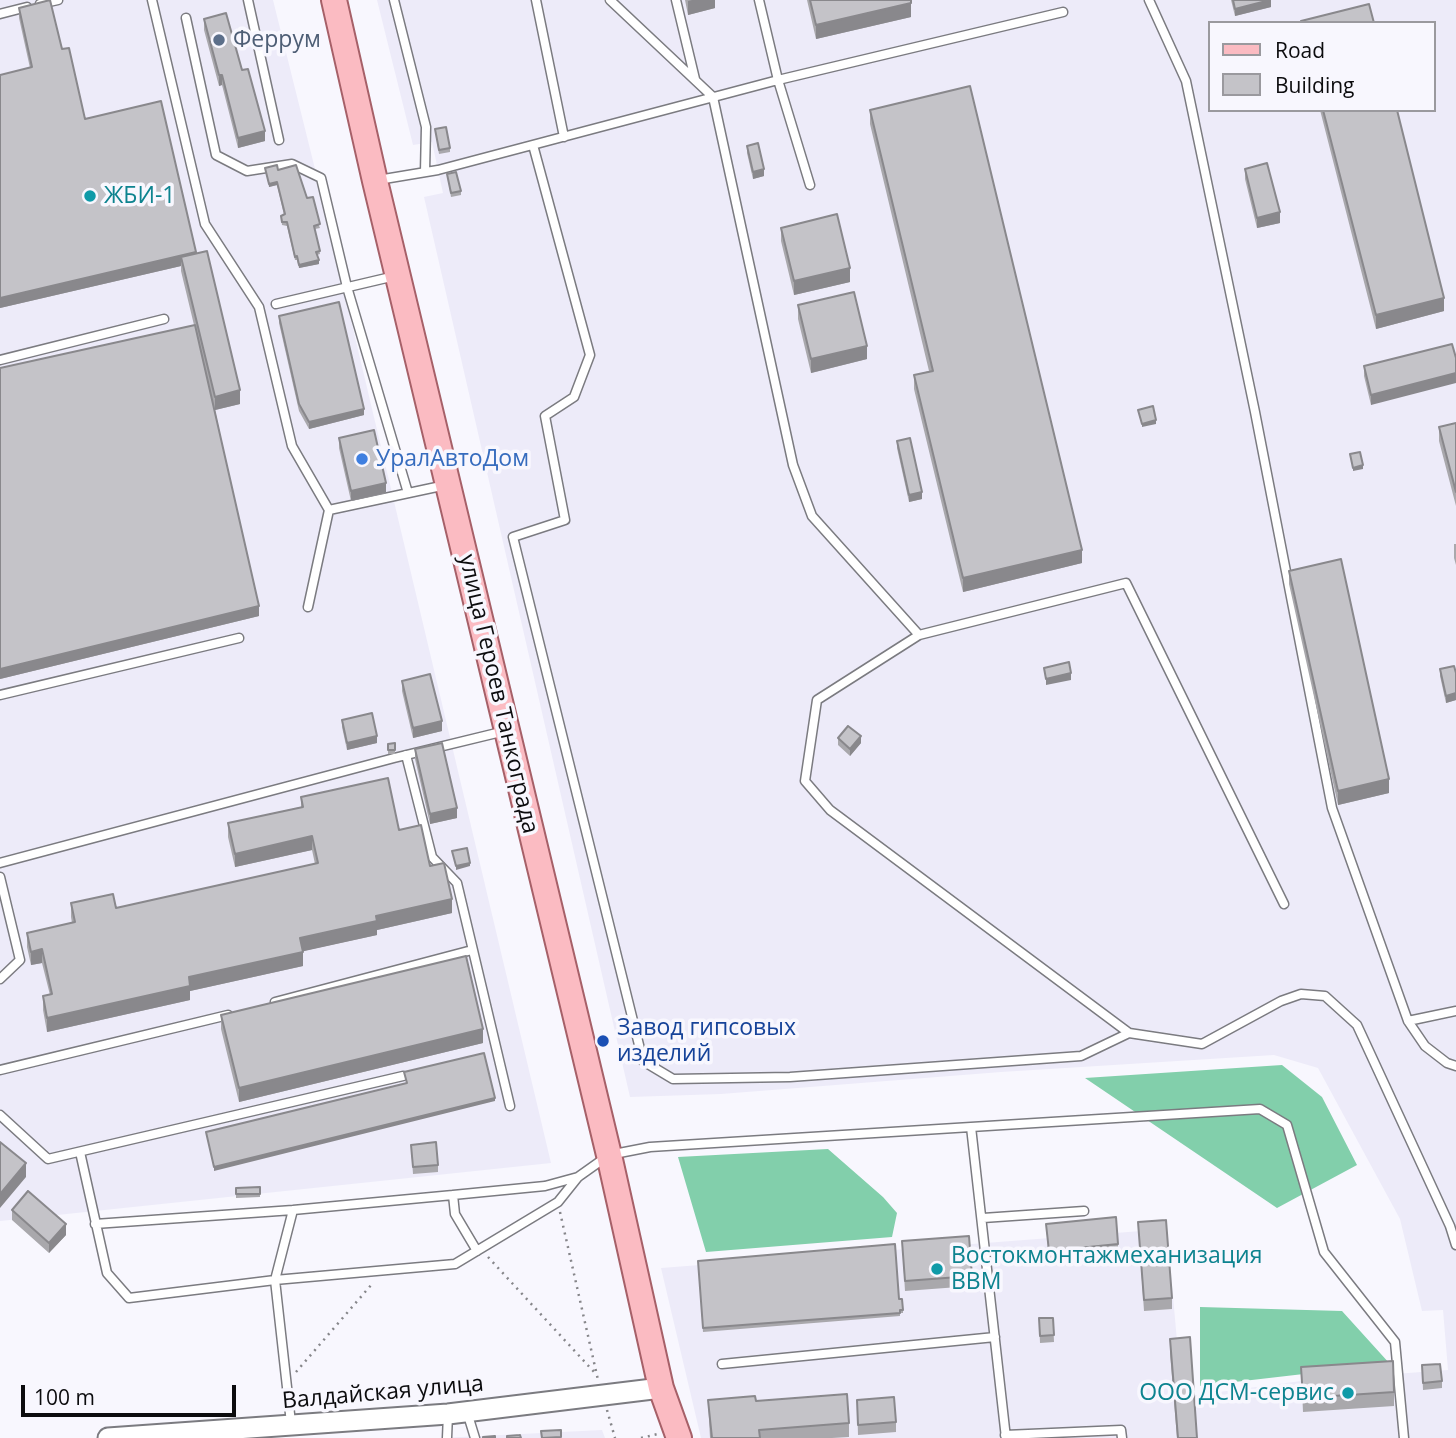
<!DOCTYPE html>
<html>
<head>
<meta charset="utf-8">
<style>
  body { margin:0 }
  #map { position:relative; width:1456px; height:1438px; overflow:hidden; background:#f8f7fe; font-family:"Open Sans",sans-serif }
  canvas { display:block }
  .legend { position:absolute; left:1208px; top:21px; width:228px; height:91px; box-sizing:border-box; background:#f8f7fe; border:2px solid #9a999e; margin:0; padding:9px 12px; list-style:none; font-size:21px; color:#0c0c0e }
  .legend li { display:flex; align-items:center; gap:14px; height:35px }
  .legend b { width:35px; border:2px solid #9a999e }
  .scale { position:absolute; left:21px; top:1385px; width:215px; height:32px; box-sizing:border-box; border:4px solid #0c0c0e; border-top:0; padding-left:9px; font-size:21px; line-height:24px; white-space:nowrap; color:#0c0c0e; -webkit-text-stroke:5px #f8f7fe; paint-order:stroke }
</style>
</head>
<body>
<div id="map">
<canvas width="1456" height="1438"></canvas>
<ul class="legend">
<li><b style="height:9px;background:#fbbbc2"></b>Road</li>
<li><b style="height:19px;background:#c4c3c8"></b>Building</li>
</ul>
<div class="scale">100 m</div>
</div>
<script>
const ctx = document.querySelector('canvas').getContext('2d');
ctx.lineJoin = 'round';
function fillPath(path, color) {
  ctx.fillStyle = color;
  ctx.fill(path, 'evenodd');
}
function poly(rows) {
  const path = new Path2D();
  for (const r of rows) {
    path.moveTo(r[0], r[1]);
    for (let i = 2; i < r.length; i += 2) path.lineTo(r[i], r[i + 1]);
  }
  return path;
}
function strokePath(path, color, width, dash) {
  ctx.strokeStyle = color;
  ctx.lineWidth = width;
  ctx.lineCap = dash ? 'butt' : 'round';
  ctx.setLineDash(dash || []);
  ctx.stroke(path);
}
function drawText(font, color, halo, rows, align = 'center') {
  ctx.font = font + ' "Open Sans",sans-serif';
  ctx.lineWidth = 7;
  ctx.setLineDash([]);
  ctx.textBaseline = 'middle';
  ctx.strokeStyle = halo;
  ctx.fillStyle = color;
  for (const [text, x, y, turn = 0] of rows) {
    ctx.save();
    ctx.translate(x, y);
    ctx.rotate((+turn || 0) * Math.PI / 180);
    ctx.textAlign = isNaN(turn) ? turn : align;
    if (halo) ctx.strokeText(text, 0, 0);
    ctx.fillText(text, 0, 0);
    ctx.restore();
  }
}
const built = poly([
  [0,0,273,0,317,177,551,1163,0,1221],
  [377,0,1456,0,1456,1438,701,1438,661,1268,1167,1229,1182,1397,1301,1381,1448,1370,1443,1310,1422,1311,1400,1219,1318,1068,1274,1055,1001,1072,721,1094,630,1097,424,197,443,193,432,142,413,145],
  [1209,23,1433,23,1433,110,1209,110],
  [602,1430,605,1438,441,1438]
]);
const forest = poly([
  [1282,1065,1322,1097,1357,1165,1277,1208,1085,1078],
  [828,1149,883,1197,897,1213,892,1237,706,1252,678,1157],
  [1200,1307,1342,1311,1390,1364,1200,1386]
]);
const path = poly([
  [560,1212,598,1380],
  [488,1257,595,1373],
  [296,1372,372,1284],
  [607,1410,615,1438],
  [641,1438,658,1434]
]);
const service = poly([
  [152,0,205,224,259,307,292,446,329,510,308,607],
  [248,0,279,140],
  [394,0,426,127,425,172],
  [536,0,564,137],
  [610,0,713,97,793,465,812,516,919,635],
  [676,0,695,79],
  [759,0,778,80,810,185],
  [1149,0,1186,81,1255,412,1332,808,1408,1021,1425,1046,1447,1063,1456,1066],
  [40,4,58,0],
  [0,14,27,7],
  [186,18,216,155,247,171,292,164,321,178,347,287,408,493],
  [533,145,590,355,574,397,545,416,565,520,513,537,643,1061,673,1079,790,1077,1081,1056,1129,1033,1202,1044,1281,1001,1301,994,1325,996,1357,1025,1450,1226,1456,1245],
  [378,180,438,170,778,80,1063,12],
  [276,304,395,276],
  [0,360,164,319],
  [329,510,446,485],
  [0,695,239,638],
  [406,755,432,857,457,883,510,1106],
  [0,863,394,758,505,731],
  [0,877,20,960,0,979],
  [275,1002,472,950],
  [1408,1021,1456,1011],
  [1129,1033,830,810,805,781,817,700,919,635,1126,583,1284,904],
  [0,1070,228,1015],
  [0,1115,48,1159,403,1076],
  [971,1127,1260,1109,1287,1125,1324,1252,1395,1342,1404,1438],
  [80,1152,107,1273,129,1298,275,1280,455,1264,558,1202,578,1177,609,1155,650,1147,971,1127,1006,1438],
  [453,1195,455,1214,477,1251],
  [983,1218,1084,1211],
  [95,1224,293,1210,453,1195,545,1186,578,1177],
  [722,1364,995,1337],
  [467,1412,475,1438],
  [291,1423,275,1280,293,1210],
  [1005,1435,1121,1430,1122,1438],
  [447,1438,448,1414]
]);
const tertiary = poly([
  [108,1438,448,1414,661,1388]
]);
const primary = poly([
  [334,0,375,181,609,1155,661,1388,679,1438]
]);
const wall = poly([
  [685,0,715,0,715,8,688,15],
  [807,0,911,0,911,17,816,39],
  [1231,0,1271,0,1271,7,1235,16],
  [19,8,62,49,85,119,196,254,240,404,215,410,259,616,0,679,0,368,194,325,181,271,181,266,0,308,0,75,30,68,19,18],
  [204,19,242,70,265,141,238,148,222,85,219,86,204,30],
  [870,110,1082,563,963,592,914,389,914,375,929,371,870,124],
  [1320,110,1397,110,1444,311,1376,329],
  [435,129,450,148,450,152,439,154],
  [747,146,764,176,753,179,747,153],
  [265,168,278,170,307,198,320,228,315,229,320,254,317,255,319,264,299,268,297,260,295,260,287,226,282,225,281,216,284,215,277,185,269,187],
  [1245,169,1280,223,1257,228,1245,179],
  [447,174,461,191,461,195,451,197],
  [781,228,850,282,794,295,781,241],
  [798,305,867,359,811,373,798,319],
  [279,316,364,415,309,429,299,411,279,323],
  [1452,344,1371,405,1364,376,1364,366],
  [1456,423,1456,506,1439,441,1439,427],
  [339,438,386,493,351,501,339,448],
  [897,441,922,499,909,502,897,448],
  [1454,544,1456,544,1456,565,1454,558],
  [1289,571,1389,793,1338,805,1289,584],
  [1440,669,1456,673,1456,700,1446,703,1440,676],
  [402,681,442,731,413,738,402,691],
  [342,720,377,743,347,750,342,727],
  [838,738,861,743,850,756,838,745],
  [395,743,395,754,388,754,388,744],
  [415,749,457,818,430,824,415,759],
  [301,797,399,830,430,866,452,913,377,930,377,935,303,951,303,966,190,991,190,1000,47,1032,43,1010,43,996,50,995,42,963,31,965,27,947,27,933,72,923,71,917,71,903,116,908,315,864,312,850,235,867,228,837,228,823,301,807],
  [221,1015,483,1043,239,1102,221,1029],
  [411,1145,438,1165,438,1172,413,1174],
  [260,1187,260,1197,236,1198,236,1188],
  [12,1210,66,1235,49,1253,12,1220],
  [1138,1222,1172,1298,1172,1309,1144,1311],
  [1046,1224,1118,1244,1118,1254,1049,1261],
  [902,1241,972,1276,972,1286,905,1291],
  [698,1261,899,1299,903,1310,903,1313,900,1313,900,1316,703,1332],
  [1039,1318,1053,1318,1054,1342,1040,1343],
  [1170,1339,1197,1438,1177,1438,1170,1353],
  [1422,1365,1442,1381,1442,1388,1423,1390],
  [1301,1367,1394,1392,1394,1406,1303,1412],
  [708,1400,756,1401,849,1423,849,1437,832,1438,710,1438],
  [857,1400,896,1422,896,1432,858,1435]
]);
const shadedWall = poly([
  [692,0,715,0,715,8,688,15,688,1],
  [1271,0,1271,7,1235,16,1235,9],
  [911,3,911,17,816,39,816,25],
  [219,75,222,75,222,85,219,86],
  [265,131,265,141,238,148,238,138],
  [764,169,764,176,753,179,753,172],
  [277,182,277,185,269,187,269,184],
  [1280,212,1280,223,1257,228,1257,218],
  [196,252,196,263,181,257,181,266,0,308,0,298],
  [319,260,319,264,299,268,299,265],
  [850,268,850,282,794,295,794,281],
  [1444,298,1444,311,1376,329,1376,315],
  [867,346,867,359,811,373,811,359],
  [1456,373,1456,383,1371,405,1371,395],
  [240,390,240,404,215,410,215,397],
  [364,409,364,415,309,429,309,422],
  [1156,420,1156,424,1142,427,1142,424],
  [1363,465,1363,469,1353,471,1353,468],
  [386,483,386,493,351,501,351,491],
  [922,492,922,499,909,502,909,495],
  [1082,550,1082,563,963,592,963,578],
  [259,606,259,616,0,679,0,669],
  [1071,673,1071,680,1046,685,1046,679],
  [1456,693,1456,700,1446,703,1446,696],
  [442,721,442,731,413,738,413,728],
  [377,736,377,743,347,750,347,743],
  [861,736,861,743,850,756,850,749],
  [1389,779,1389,793,1338,805,1338,791],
  [457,808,457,818,430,824,430,814],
  [312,836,312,850,235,867,235,854],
  [470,863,470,866,456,870,456,866],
  [452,899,452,913,377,930,377,935,300,952,300,938,376,916],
  [42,949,42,963,31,965,31,952],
  [303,952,303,966,190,991,190,1000,47,1032,47,1018,189,977],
  [483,1029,483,1043,239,1102,239,1088],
  [495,1098,495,1101,214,1171,214,1167],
  [26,1163,26,1177,0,1208,0,1194],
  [66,1224,66,1235,49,1253,49,1243]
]);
const building = poly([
  [50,0,62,49,69,48,85,119,161,101,196,252,0,298,0,75,32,67,19,8,50,0],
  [810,0,911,0,911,3,816,25,810,0],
  [1233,0,1270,0,1235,9,1233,0],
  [1369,4,1374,23,1301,23,1301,21,1369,4],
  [226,13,242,70,248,69,265,131,238,138,222,75,219,75,204,19,226,13],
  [970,86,1082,550,963,578,914,375,933,371,870,110,970,86],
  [1323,110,1397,110,1444,298,1376,315,1323,110],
  [446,127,450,148,439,150,435,129,446,127],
  [758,143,764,169,753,172,747,146,758,143],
  [1267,163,1280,212,1257,218,1245,169,1267,163],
  [277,165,278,170,296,165,307,198,313,197,320,224,314,226,320,251,316,252,319,260,299,265,297,256,295,257,287,222,282,222,281,216,285,214,277,182,269,184,265,168,277,165],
  [456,172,461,191,451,193,447,174,456,172],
  [837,214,850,268,794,281,781,228,837,214],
  [207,251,240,390,215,397,181,257,207,251],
  [854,292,867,346,811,359,798,305,854,292],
  [339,302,364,409,309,422,299,404,279,316,339,302],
  [195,325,259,606,0,669,0,368,195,325],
  [1452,344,1456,358,1456,373,1371,395,1364,366,1452,344],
  [1153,406,1156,420,1142,424,1138,410,1153,406],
  [1456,423,1456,492,1439,427,1456,423],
  [374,430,386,483,351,491,339,438,374,430],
  [910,438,922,492,909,495,897,441,910,438],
  [1360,452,1363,465,1353,468,1350,454,1360,452],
  [1341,559,1389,779,1338,791,1289,571,1341,559],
  [1069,662,1071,673,1046,679,1044,668,1069,662],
  [1454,666,1456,673,1456,693,1446,696,1440,669,1454,666],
  [430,674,442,721,413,728,402,681,430,674],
  [372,713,377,736,347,743,342,720,372,713],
  [848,726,861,736,850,749,838,738,848,726],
  [395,743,395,750,388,750,388,744,395,743],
  [442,743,457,808,430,814,415,749,442,743],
  [388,778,399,830,421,825,430,866,444,863,452,899,376,916,377,921,300,938,303,952,189,977,190,986,47,1018,43,996,52,994,42,949,31,952,27,933,75,922,71,903,113,894,116,908,318,863,312,836,235,854,228,823,303,807,301,797,388,778],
  [467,848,470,863,456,866,452,851,467,848],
  [466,956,483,1029,239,1088,221,1015,466,956],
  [484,1053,495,1098,214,1167,206,1132,407,1083,404,1072,484,1053],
  [0,1142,26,1163,0,1194,0,1142],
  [436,1142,438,1165,413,1167,411,1145,436,1142],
  [260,1187,260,1194,236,1194,236,1188,260,1187],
  [28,1191,66,1224,49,1243,12,1210,28,1191],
  [1116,1217,1118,1244,1049,1251,1046,1224,1116,1217],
  [1166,1220,1172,1298,1144,1300,1138,1222,1166,1220],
  [969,1236,972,1276,905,1281,902,1241,969,1236],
  [895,1244,899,1299,902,1299,903,1310,900,1310,900,1313,703,1328,698,1261,895,1244],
  [1039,1318,1053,1318,1054,1335,1040,1336,1039,1318],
  [1190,1337,1197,1438,1178,1438,1170,1339,1190,1337],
  [1393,1361,1394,1392,1303,1398,1301,1367,1393,1361],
  [1440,1364,1442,1381,1423,1383,1422,1365,1440,1364],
  [847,1394,849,1423,759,1430,760,1438,712,1438,708,1400,755,1396,756,1401,847,1394],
  [894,1397,896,1422,858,1425,857,1400,894,1397],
  [561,1430,561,1437,542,1438,541,1431,561,1430],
  [520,1435,521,1438,507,1438,507,1436,520,1435],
  [495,1436,495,1438,483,1438,483,1437,495,1436]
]);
const markers = [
  [219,40,7,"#5c6f8a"],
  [90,196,7,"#0f9aa8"],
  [362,459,7,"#3f7fe0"],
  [603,1041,7,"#1a4fb4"],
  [937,1269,7,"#0f9aa8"],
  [1348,1393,7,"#0f9aa8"]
];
const serviceNames = [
  ["Феррум",233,40]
];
const cultureNames = [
  ["ЖБИ-1",104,196],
  ["Востокмонтажмеханизация",951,1256],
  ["ВВМ",951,1282],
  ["ООО ДСМ-сервис",1334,1393,"right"]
];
const shopNames = [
  ["УралАвтоДом",376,459]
];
const streetNames = [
  ["улица Героев Танкограда",498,694,77],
  ["Валдайская улица",383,1393,-5]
];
const transitNames = [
  ["Завод гипсовых",617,1028],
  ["изделий",617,1054]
];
fillPath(built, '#edebf9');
fillPath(forest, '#82cfab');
strokePath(service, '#7b7b80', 11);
strokePath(tertiary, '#7b7b80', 23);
strokePath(primary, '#a66068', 28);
strokePath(path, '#86868a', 2.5, [2, 5]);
strokePath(service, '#fff', 8);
strokePath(tertiary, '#fff', 19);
strokePath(primary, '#fbbbc2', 24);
fillPath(wall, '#a9a8ac');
fillPath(shadedWall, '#89888c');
fillPath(building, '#c4c3c8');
strokePath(building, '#89888c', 2);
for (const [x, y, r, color] of markers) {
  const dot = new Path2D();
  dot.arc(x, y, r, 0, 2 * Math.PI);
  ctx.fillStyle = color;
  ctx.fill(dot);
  strokePath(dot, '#f8f7fe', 2.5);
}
drawText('23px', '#4e5e75', '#f8f7fe', serviceNames, 'left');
drawText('23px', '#0d838f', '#f8f7fe', cultureNames, 'left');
drawText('23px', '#366cbe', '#f8f7fe', shopNames, 'left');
drawText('23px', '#0c0c0e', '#f8f7fe', streetNames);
drawText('23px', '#164399', '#f8f7fe', transitNames, 'left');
</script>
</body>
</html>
